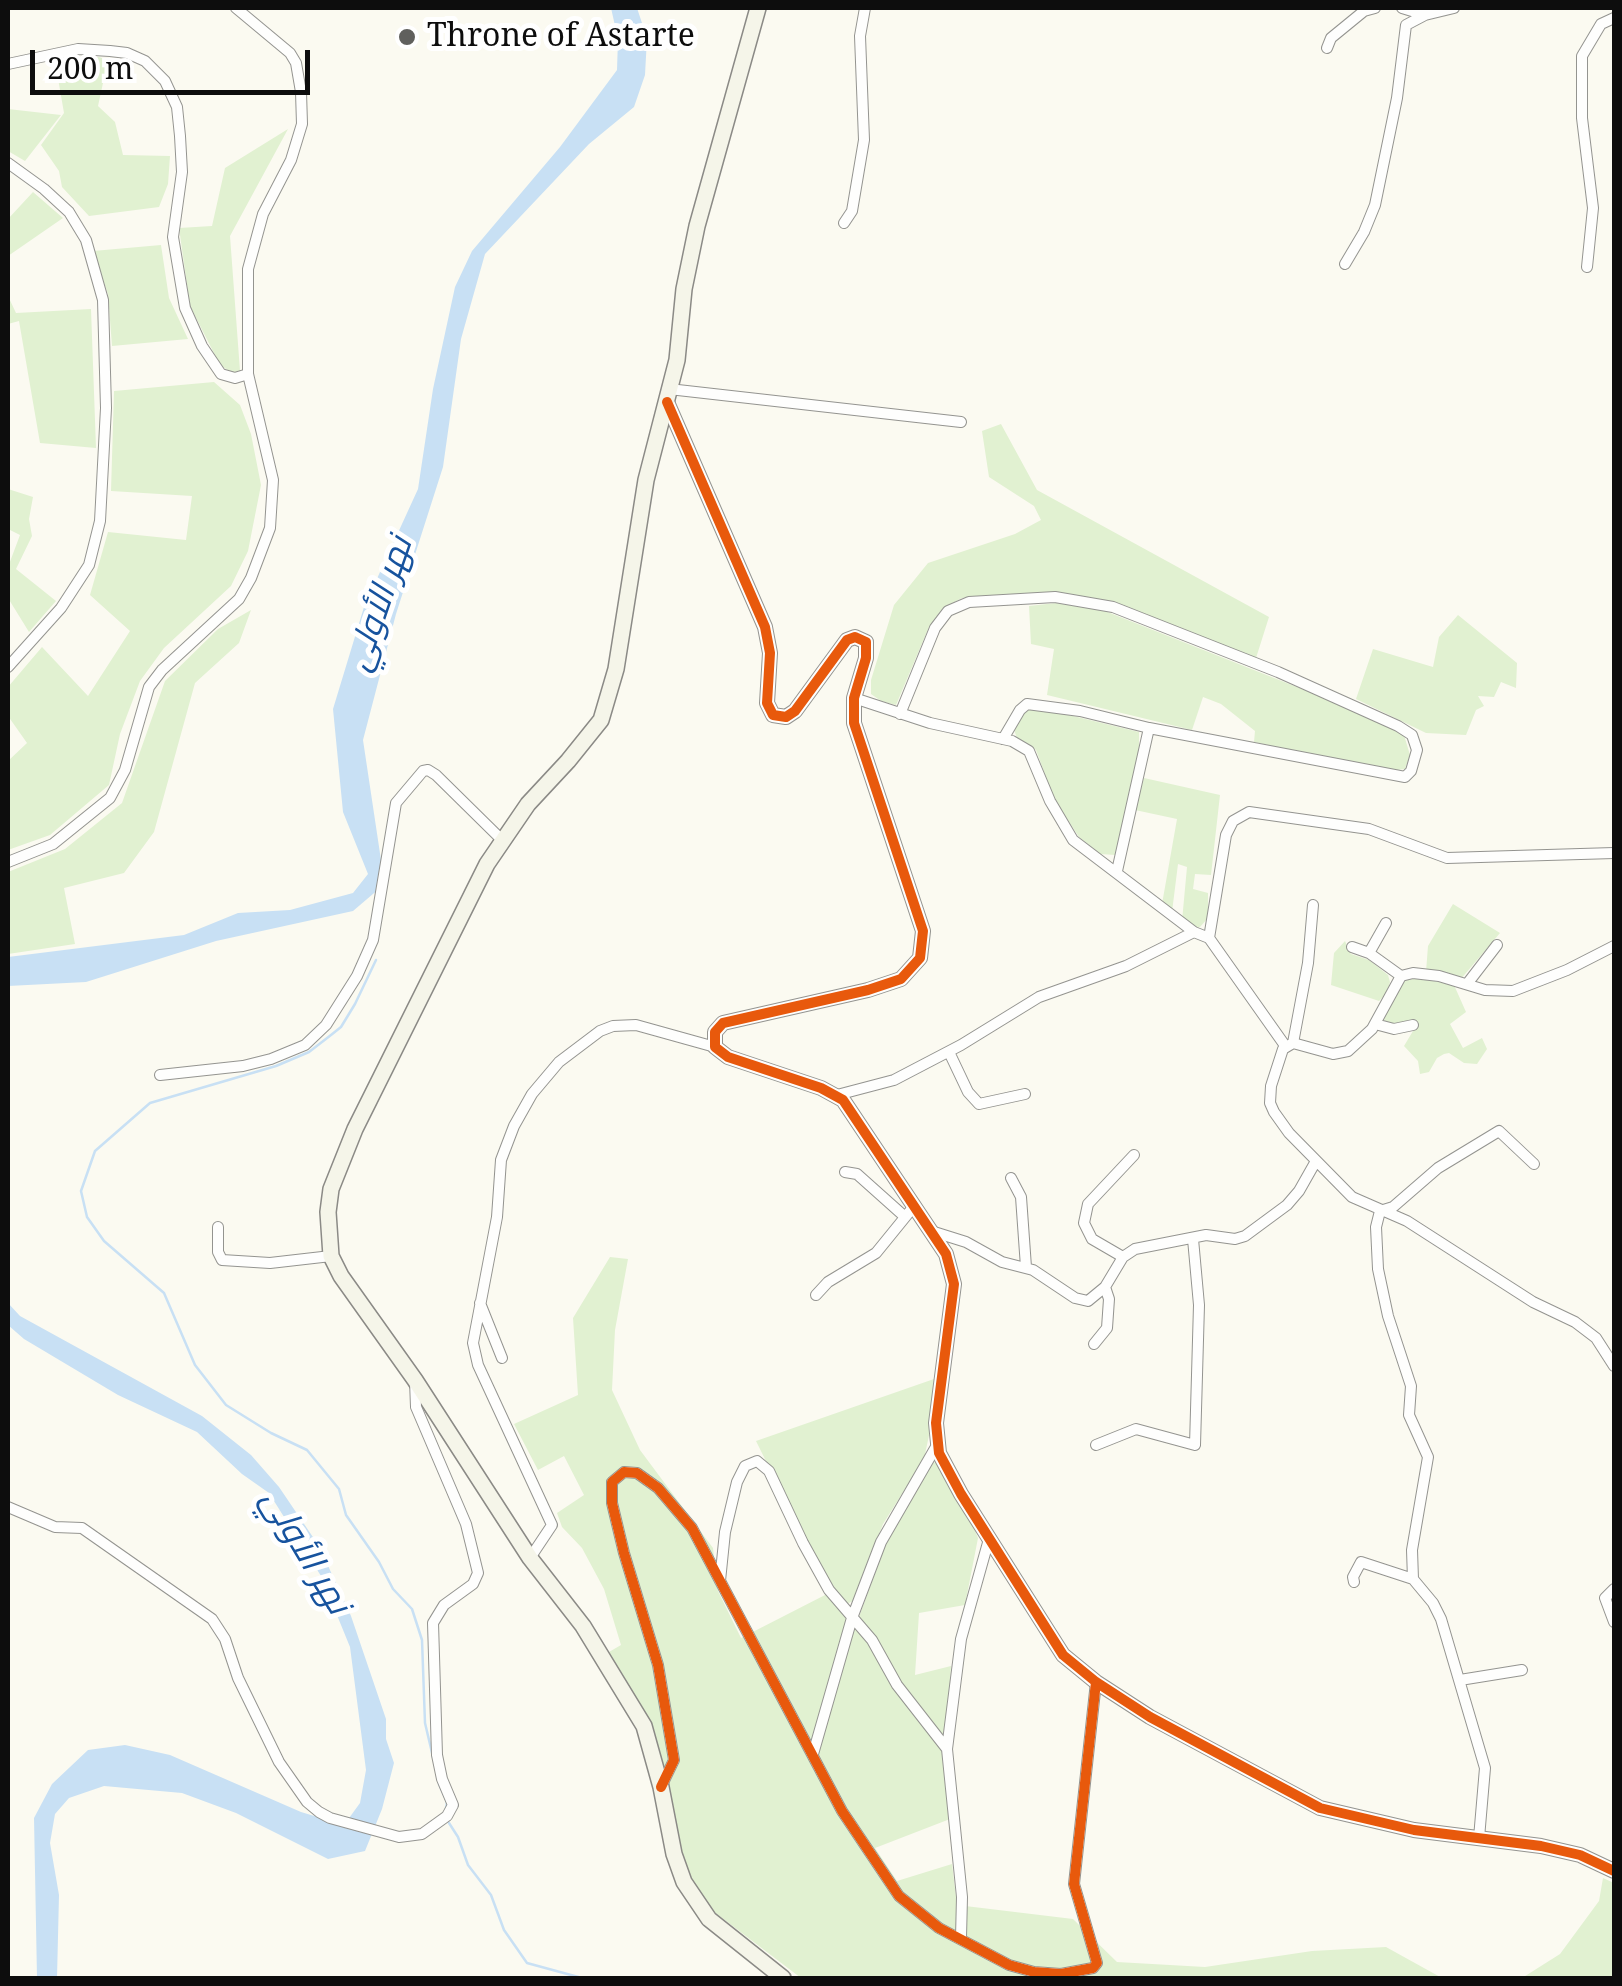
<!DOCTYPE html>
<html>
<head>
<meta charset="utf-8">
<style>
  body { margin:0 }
  #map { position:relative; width:1622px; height:1986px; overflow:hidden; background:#fbfaf1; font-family:"Noto Serif",serif }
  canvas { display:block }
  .frame { position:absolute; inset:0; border:10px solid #0d0d0d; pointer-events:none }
  .scale { position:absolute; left:30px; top:50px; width:280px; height:45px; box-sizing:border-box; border:5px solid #0d0d0d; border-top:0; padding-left:12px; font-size:30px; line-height:35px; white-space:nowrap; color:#0d0d0d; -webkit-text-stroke:8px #fff; paint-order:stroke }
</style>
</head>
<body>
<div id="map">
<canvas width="1622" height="1986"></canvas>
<div class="frame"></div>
<div class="scale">200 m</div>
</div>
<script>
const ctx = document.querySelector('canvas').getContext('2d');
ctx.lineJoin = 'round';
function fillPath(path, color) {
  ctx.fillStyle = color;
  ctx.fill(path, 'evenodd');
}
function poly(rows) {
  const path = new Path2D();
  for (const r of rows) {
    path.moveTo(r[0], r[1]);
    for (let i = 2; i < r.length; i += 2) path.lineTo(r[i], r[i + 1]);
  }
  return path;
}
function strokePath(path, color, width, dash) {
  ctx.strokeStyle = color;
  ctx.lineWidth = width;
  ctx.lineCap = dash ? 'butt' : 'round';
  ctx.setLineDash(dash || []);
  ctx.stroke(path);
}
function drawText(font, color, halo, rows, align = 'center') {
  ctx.font = font + ' "Noto Serif",Cairo,serif';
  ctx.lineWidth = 10;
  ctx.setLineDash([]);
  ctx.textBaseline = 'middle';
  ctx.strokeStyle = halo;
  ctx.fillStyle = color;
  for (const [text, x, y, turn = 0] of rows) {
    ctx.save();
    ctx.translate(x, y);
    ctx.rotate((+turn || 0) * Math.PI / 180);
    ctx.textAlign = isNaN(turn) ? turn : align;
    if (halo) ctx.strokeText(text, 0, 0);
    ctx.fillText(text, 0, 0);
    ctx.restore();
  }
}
const green = poly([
  [99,57,108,60,98,106,115,122,123,155,170,156,168,184,159,207,89,216,62,187,59,171,41,145,64,113,55,61],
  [8,109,61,115,25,161,8,151],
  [288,129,230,236,240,371,232,373,220,365,190,306,179,228,212,226,225,168],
  [33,192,63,218,8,256,8,219],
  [161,245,169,298,188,339,112,346,108,294,93,251],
  [8,296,16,313,91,309,96,448,40,443,19,321,8,324],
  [214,382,240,405,251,434,261,485,248,551,231,586,164,648,140,681,120,734,109,785,50,835,8,850,8,761,27,743,8,716,8,687,42,647,88,696,130,631,90,595,108,532,186,540,192,496,111,491,114,391],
  [1001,424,1037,490,1269,617,1256,658,1117,603,1055,592,962,598,943,608,929,627,896,705,881,701,871,694,871,680,894,605,928,563,1015,534,1041,520,1034,506,989,477,982,431],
  [8,489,33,497,29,519,32,536,16,569,56,601,29,632,8,598,8,567,20,535,8,529],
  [1056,603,1105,611,1365,714,1404,735,1410,755,1405,769,1388,771,1254,742,1255,731,1221,704,1203,697,1192,730,1047,695,1054,649,1031,644,1029,606],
  [251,610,239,643,195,683,154,832,124,873,64,888,75,944,8,954,8,872,65,849,122,803,165,681,218,629],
  [1458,615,1517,663,1516,688,1501,682,1494,697,1478,696,1484,706,1476,710,1466,735,1426,733,1356,699,1373,649,1433,667,1439,637],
  [1032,706,1139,732,1139,761,1115,855,1100,854,1079,837,1054,799,1036,750,1017,738,1014,730,1022,713],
  [1144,778,1220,795,1211,875,1195,874,1193,889,1208,893,1208,918,1200,927,1191,928,1182,921,1187,867,1178,864,1172,912,1162,904,1177,819,1135,810],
  [1453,904,1500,933,1460,980,1426,972,1428,946],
  [1345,941,1351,954,1369,960,1388,975,1390,982,1387,993,1379,1001,1331,985,1334,953],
  [1418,978,1454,985,1466,1012,1450,1024,1463,1048,1482,1038,1487,1049,1477,1064,1464,1063,1449,1053,1444,1054,1437,1058,1429,1072,1420,1074,1418,1061,1404,1046,1413,1031,1408,1024,1386,1024,1383,1017,1403,981],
  [610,1257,628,1259,615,1330,612,1390,640,1450,713,1548,718,1591,741,1638,827,1594,855,1628,885,1546,932,1462,937,1463,972,1523,978,1538,965,1605,919,1613,915,1675,951,1666,944,1775,950,1819,875,1848,897,1881,952,1864,957,1905,1073,1919,1117,1962,1205,1967,1312,1951,1386,1947,1442,1978,801,1978,709,1908,687,1875,656,1738,609,1652,621,1645,604,1589,582,1548,562,1527,557,1513,584,1495,564,1456,538,1470,514,1424,578,1395,573,1318],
  [934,1379,931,1426,924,1459,883,1524,853,1601,847,1604,818,1566,756,1441],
  [1603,1878,1614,1883,1614,1978,1522,1978,1560,1954,1599,1901]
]);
const water = poly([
  [611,8,637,8,647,38,645,75,634,107,589,144,485,254,461,339,443,467,396,614,363,740,381,860,380,888,353,911,216,941,86,982,8,986,8,957,184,935,238,913,290,910,353,893,368,874,343,812,333,709,364,607,418,489,433,389,455,287,472,251,560,147,617,70,618,39],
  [8,1303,20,1316,202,1416,251,1455,279,1487,319,1546,351,1616,386,1719,386,1739,394,1763,382,1809,365,1851,328,1859,236,1813,182,1793,104,1786,69,1798,55,1814,50,1843,59,1895,57,1978,37,1978,34,1818,52,1784,88,1750,125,1745,170,1755,301,1812,344,1825,360,1803,366,1770,350,1647,321,1576,269,1493,242,1474,197,1432,118,1395,24,1339,8,1325]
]);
const stream = poly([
  [376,960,355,1004,341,1027,331,1035,309,1052,276,1066,150,1103,95,1151,81,1191,87,1217,104,1241,164,1293,195,1365,226,1405,271,1433,307,1450,339,1489,346,1515,379,1562,393,1589,412,1609,422,1640,425,1723,433,1757],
  [439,1784,447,1802,446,1809],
  [449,1823,458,1837,468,1865,491,1895,504,1930,527,1963,582,1978]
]);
const minor = poly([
  [1402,8,1425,15,1454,8],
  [1327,48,1331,38,1364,11,1375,8],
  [8,64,78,49,110,51,127,53,145,61,165,81,177,107,180,136,182,172,173,237,185,308,202,346,221,374,235,378,248,374],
  [8,163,44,189,69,212,86,240,103,300,106,408,100,521,89,565,61,608,8,667],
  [844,223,852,211,864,140,860,36,865,8],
  [1345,264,1364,232,1375,205,1397,98,1406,25,1425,15],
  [1587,267,1593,208,1582,118,1582,56,1601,24,1614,18],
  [669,389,961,422],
  [854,698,930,723,1012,741,1029,751,1050,801,1073,840,1194,932,1209,938,1286,1047],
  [900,714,935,628,948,611,969,602,1055,597,1113,607,1278,672,1398,726,1412,735,1417,750,1411,771,1405,777,1149,728],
  [1003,739,1020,710,1027,704,1080,711,1149,728,1117,871],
  [8,862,53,844,110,798,125,770,149,687,162,670,239,599,251,578,270,528,273,480,248,374,248,269,263,214,291,160,302,124,301,92,296,63,290,53,236,8],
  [1313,905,1308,963,1293,1043,1283,1049,1271,1086,1270,1103,1274,1112,1289,1133,1352,1197,1407,1221,1533,1302,1575,1322,1596,1338,1614,1366],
  [1209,938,1226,835,1233,821,1249,812,1369,829,1447,858,1614,853],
  [1352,947,1369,953,1401,976],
  [1369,953,1386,923],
  [1467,984,1497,945],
  [1375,1024,1394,1029,1413,1025],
  [1293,1043,1333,1054,1348,1051,1372,1029,1401,976,1413,973,1439,976,1485,990,1513,991,1567,970,1614,946],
  [949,1052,968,1092,979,1104,1025,1094],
  [160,1075,243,1066,271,1059,305,1045,326,1025,357,976,373,940,396,803,423,771,428,770,436,775,502,840],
  [837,1095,894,1080,961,1045,1039,997,1126,966,1194,932],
  [845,1172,857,1174,904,1216],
  [1011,1178,1021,1197,1026,1267],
  [218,1227,218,1252,222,1260,270,1263,331,1256],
  [931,1231,966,1242,1002,1262,1033,1270,1075,1298,1088,1301,1105,1287,1123,1257,1135,1249,1206,1235,1235,1239,1245,1236,1287,1205,1299,1191,1316,1161],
  [1123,1257,1092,1239,1084,1223,1088,1204,1134,1155],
  [816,1295,828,1282,876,1253,915,1205],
  [480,1303,502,1358],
  [1094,1344,1107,1328,1109,1299,1105,1287],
  [1096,1445,1136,1429,1195,1445,1199,1305,1193,1239],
  [8,1507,55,1527,82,1528,212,1619,225,1639,238,1678,279,1762,307,1802,319,1812,330,1818,399,1837,422,1834,447,1816,453,1805,442,1779,437,1755,433,1623,444,1605,473,1584,478,1573,466,1524,416,1407,415,1381],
  [530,1558,552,1525,478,1365,473,1343,497,1217,501,1160,514,1126,532,1094,559,1062,600,1031,613,1026,636,1025,715,1047],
  [720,1581,725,1532,737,1482,745,1466,757,1461,769,1471,803,1543,829,1590,872,1640,897,1685,947,1749],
  [1354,1582,1353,1577,1361,1562,1413,1579],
  [1614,1589,1605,1598,1614,1622],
  [1460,1680,1522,1670],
  [813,1754,852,1618,881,1542,937,1445],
  [661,1787,674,1760,658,1665,624,1553,612,1503,612,1482,624,1472,637,1473,658,1488,692,1528,842,1811,899,1896,939,1928,1009,1965,1034,1972,1061,1974,1093,1968,1097,1963,1074,1884,1096,1682],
  [1479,1838,1485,1768,1441,1619,1433,1603,1413,1579,1412,1550,1428,1457,1409,1415,1411,1386,1388,1316,1378,1269,1376,1227,1380,1211,1393,1207,1438,1168,1499,1131,1534,1164],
  [961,1937,962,1897,947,1749,961,1639,989,1539]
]);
const tertiary = poly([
  [667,402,765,627,770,653,767,703,773,715,786,717,795,711,847,640,855,637,866,642,866,658,854,698,854,723,923,931,920,958,901,979,868,990,723,1023,715,1032,715,1047,728,1057,821,1088,843,1100,946,1254,954,1284,936,1423,939,1453,961,1494,1063,1655,1096,1682,1150,1717,1320,1808,1414,1830,1541,1846,1580,1855,1614,1871]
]);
const secondary = poly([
  [758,8,697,226,684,289,677,360,646,480,616,669,601,720,568,761,528,804,487,864,355,1129,331,1189,328,1212,331,1256,341,1276,415,1380,530,1558,583,1626,644,1726,661,1787,674,1854,684,1882,709,1919,783,1978]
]);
const cycleway = poly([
  [667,402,765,627,770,653,767,703,773,715,786,717,795,711,847,640,855,637,866,642,866,658,854,698,854,723,923,931,920,958,901,979,868,990,723,1023,715,1032,715,1047,728,1057,821,1088,843,1100,946,1254,954,1284,936,1423,939,1453,961,1494,1063,1655,1096,1682,1150,1717,1320,1808,1414,1830,1541,1846,1580,1855,1614,1871],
  [661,1787,674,1760,658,1665,624,1553,612,1503,612,1482,624,1472,637,1473,658,1488,692,1528,842,1811,899,1896,939,1928,1009,1965,1034,1972,1061,1974,1093,1968,1097,1963,1074,1884,1096,1682]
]);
const markers = [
  [407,37,10,"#60605d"]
];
const poiNames = [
  ["Throne of Astarte",427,37]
];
const waterNames = [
  ["نهر الأولي",380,604,-71],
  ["نهر الأولي",305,1552,59]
];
fillPath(green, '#e1f1d1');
fillPath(water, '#c8e0f4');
strokePath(stream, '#c8e0f4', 2.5);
strokePath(minor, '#949490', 12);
strokePath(tertiary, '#949490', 16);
strokePath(secondary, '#8b8a86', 18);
strokePath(minor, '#fefefd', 10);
strokePath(tertiary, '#fefefd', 14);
strokePath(secondary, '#f5f5e9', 15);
strokePath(cycleway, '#e8590c', 10);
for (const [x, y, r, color] of markers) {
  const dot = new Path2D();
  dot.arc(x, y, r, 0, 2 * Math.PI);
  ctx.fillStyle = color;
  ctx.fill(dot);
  strokePath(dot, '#fff', 4);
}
drawText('32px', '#0d0d0d', '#fff', poiNames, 'left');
drawText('italic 35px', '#17539e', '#fff', waterNames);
</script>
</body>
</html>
